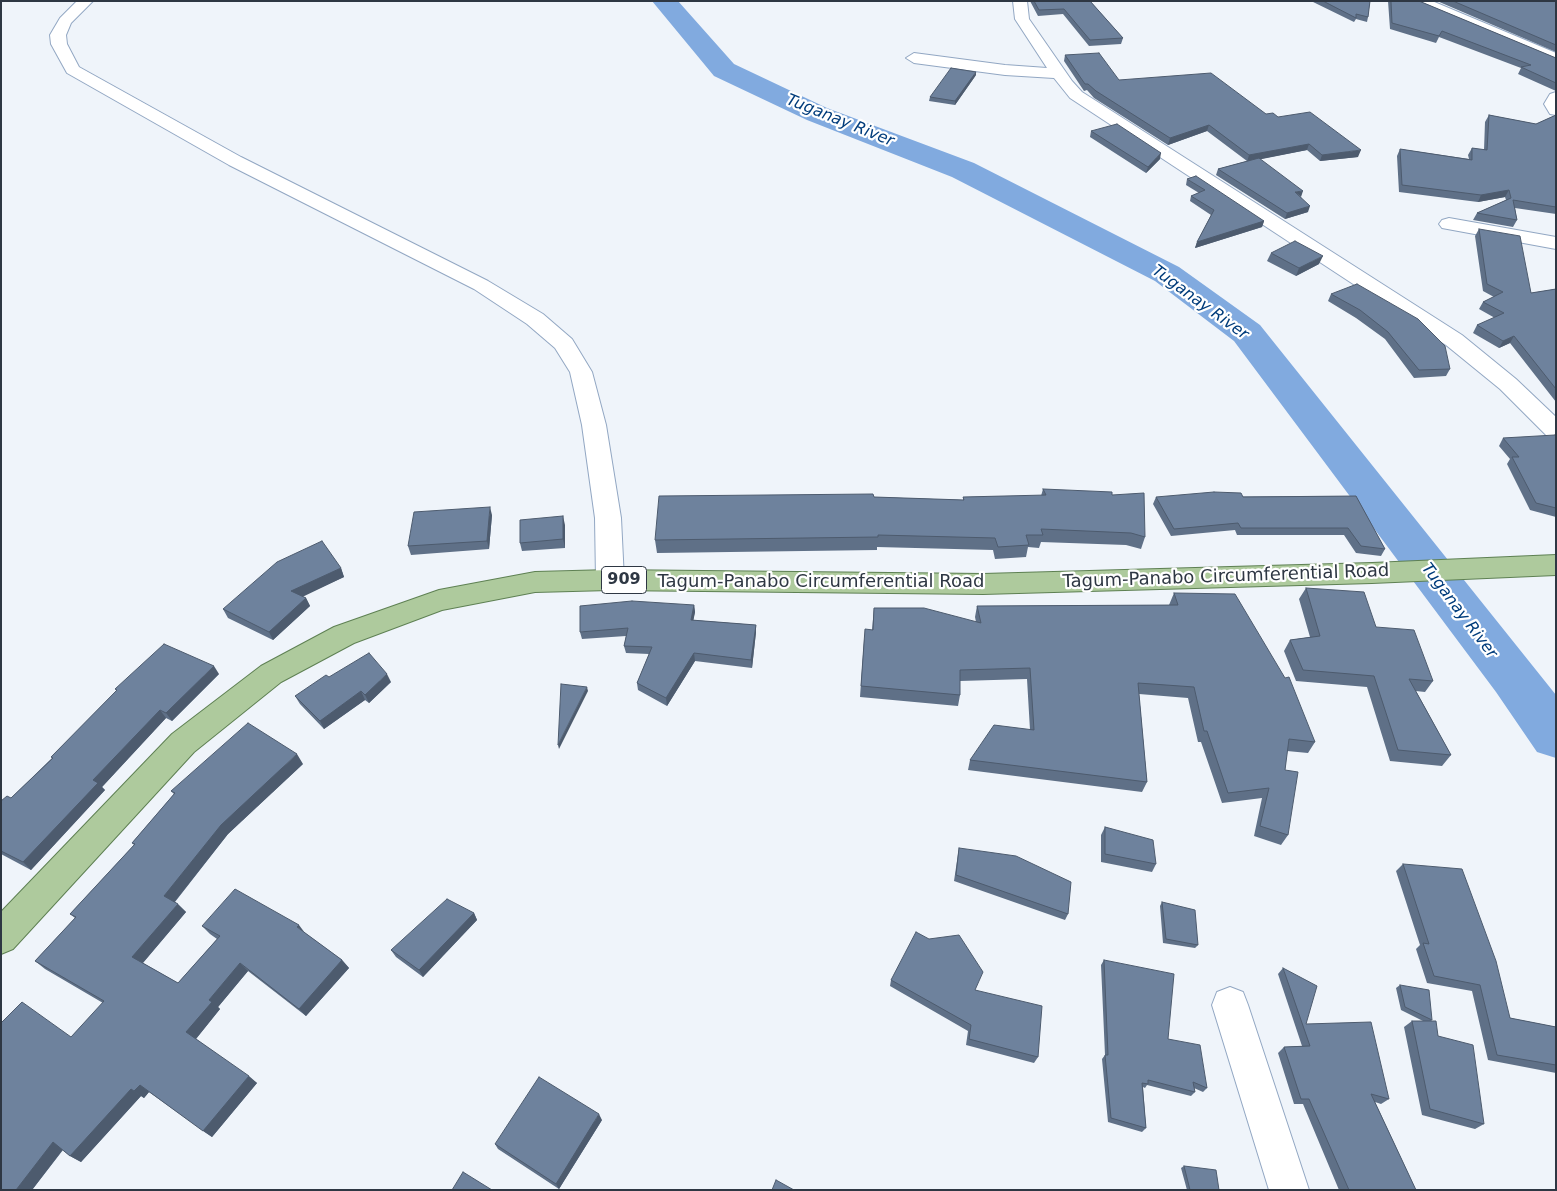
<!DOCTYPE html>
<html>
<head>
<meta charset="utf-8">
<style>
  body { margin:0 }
  #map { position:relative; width:1557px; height:1191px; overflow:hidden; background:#eff4fa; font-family:"DejaVu Sans",sans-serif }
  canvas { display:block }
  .frame { position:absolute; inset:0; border:2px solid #2e3743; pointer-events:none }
</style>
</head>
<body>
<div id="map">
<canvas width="1557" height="1191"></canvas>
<div class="frame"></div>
</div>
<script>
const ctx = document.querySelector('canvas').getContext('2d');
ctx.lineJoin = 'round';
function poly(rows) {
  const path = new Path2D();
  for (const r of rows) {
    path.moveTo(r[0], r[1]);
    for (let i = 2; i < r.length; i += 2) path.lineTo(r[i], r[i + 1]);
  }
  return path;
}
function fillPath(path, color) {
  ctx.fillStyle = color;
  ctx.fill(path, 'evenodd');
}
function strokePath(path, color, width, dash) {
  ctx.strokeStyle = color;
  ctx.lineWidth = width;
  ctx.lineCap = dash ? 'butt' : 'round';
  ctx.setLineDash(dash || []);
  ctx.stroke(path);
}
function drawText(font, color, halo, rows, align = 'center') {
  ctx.font = font + ' "DejaVu Sans",sans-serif';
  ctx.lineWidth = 4.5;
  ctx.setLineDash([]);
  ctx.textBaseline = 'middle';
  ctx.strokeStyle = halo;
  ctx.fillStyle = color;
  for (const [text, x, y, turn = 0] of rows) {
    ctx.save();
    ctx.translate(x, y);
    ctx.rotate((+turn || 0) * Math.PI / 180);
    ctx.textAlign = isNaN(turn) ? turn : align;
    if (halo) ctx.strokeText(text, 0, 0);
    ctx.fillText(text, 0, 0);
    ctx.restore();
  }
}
const river = poly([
  [652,1,678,1,734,64,827,108,974,163,1179,267,1260,325,1556,695,1556,758,1537,752,1496,692,1234,341,1155,281,952,177,807,120,714,76,652,1]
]);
const minor = poly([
  [77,1,93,1,71,23,66,35,67,44,79,67,241,157,488,281,543,314,572,339,592,372,606,425,621,518,624,580,620,587,610,590,600,587,596,580,595,518,582,425,570,372,555,348,527,324,474,289,229,165,67,73,51,44,50,35,60,18,77,1],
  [1013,1,1027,1,1029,19,1072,81,1082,92,1462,335,1516,379,1556,417,1556,439,1548,437,1500,389,1446,345,1070,98,1054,78,1005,75,914,63,906,58,914,53,1005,65,1047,68,1015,19,1013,1],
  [1412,1,1432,1,1556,53,1556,64,1414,4,1412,1],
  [1556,92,1556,115,1550,114,1544,104,1550,94,1556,92],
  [1449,218,1556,237,1556,249,1442,228,1439,224,1442,220,1449,218],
  [1230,987,1243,992,1248,1005,1309,1190,1269,1190,1212,1005,1217,992,1230,987]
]);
const primary = poly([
  [1556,555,1556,575,1372,583,983,594,610,590,535,592,442,610,354,643,281,682,194,752,13,949,1,954,1,912,172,734,261,666,334,627,439,590,535,572,610,570,983,574,1372,563,1556,555]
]);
const wall = poly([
  [1030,1,1090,1,1123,38,1121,44,1089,46,1063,14,1038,16],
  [1311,1,1370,1,1368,17,1367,22,1356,19,1354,22],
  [1388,1,1419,1,1556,58,1556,91,1518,74,1521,68,1439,37,1436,43,1390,29],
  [1437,1,1556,1,1556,52],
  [1065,55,1119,80,1278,117,1358,157,1320,161,1307,150,1260,159,1301,197,1308,212,1285,219,1216,175,1218,169,1247,161,1207,131,1168,145,1094,98,1087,90,1084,91,1064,61],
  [976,75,955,105,929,101,930,97],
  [1489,115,1536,124,1556,115,1556,214,1515,208,1517,220,1513,227,1473,220,1477,213,1506,200,1505,197,1478,202,1399,192,1397,156,1400,149,1469,159,1468,155,1472,148,1484,150,1485,122],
  [1091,131,1160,159,1146,173,1090,137],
  [1187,179,1264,221,1262,227,1195,248,1197,242,1211,215,1190,201,1191,196,1199,193,1186,185],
  [1479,229,1531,293,1556,289,1556,402,1510,343,1499,348,1473,333,1477,325,1495,318,1479,309,1483,302,1494,297,1483,291,1475,236],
  [1271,253,1319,264,1296,276,1267,261],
  [1331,294,1418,319,1450,369,1446,376,1414,378,1385,339,1356,318,1328,301],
  [1556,436,1556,517,1530,510,1507,464,1510,459,1499,446,1503,438],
  [1043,489,1112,495,1145,537,1141,549,1126,545,1041,542,1039,548,1028,547,1026,557,995,559,993,550,877,547,877,550,657,553,655,540,874,497,963,500,963,497,1041,496],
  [1356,496,1385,549,1381,556,1356,553,1344,535,1237,535,1235,530,1171,536,1153,504,1156,497],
  [492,515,489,549,411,555,408,546],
  [565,525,565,548,522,551,520,543],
  [341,568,344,577,302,596,306,598,310,606,273,640,228,618,223,609],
  [1306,588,1376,627,1433,681,1425,692,1416,691,1451,755,1442,766,1390,761,1367,687,1296,681,1284,651,1290,640,1310,637,1299,599],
  [1174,593,1315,742,1308,753,1287,751,1285,770,1288,835,1281,845,1254,836,1262,798,1222,803,1201,742,1198,742,1188,698,1139,694,1147,782,1142,792,968,770,970,760,1030,730,1027,679,960,681,960,695,958,706,860,697,864,640,872,630,874,608,976,622,975,617,977,606,1169,605],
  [694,605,695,612,693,620,756,625,756,632,752,668,695,661,667,706,638,690,637,683,649,654,626,653,624,646,626,636,582,639,580,632],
  [219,674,172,721,166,718,102,787,105,790,31,870,1,854,1,801,11,798,52,758,51,757,117,691,115,689],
  [329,677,391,682,369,703,365,700,324,729,300,704,295,696],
  [303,764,228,834,175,902,186,912,143,963,178,983,217,939,210,934,202,926,305,933,342,960,349,968,306,1016,248,971,218,1007,220,1009,196,1039,257,1083,212,1137,149,1092,144,1098,141,1096,81,1162,70,1156,63,1150,32,1190,1,1190,71,1037,103,1003,45,969,35,961,75,918,70,914,134,845,132,843,174,794,171,791],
  [1105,827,1156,864,1152,872,1101,862,1101,835],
  [959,848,1068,914,1065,920,954,881,958,854],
  [1403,864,1510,1018,1556,1027,1556,1073,1488,1060,1472,991,1427,983,1416,949,1420,945,1396,871],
  [1162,902,1198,945,1195,948,1163,943,1160,906],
  [474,913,477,920,423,977,396,957,391,950],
  [1104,960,1207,1088,1203,1092,1194,1088,1195,1092,1191,1096,1147,1085,1145,1088,1143,1087,1146,1128,1142,1132,1108,1122,1102,1059,1105,1055,1101,965],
  [1283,968,1306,1024,1389,1099,1381,1104,1375,1102,1416,1190,1339,1190,1303,1104,1294,1104,1278,1053,1284,1047,1302,1046,1278,974],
  [891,980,975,990,1038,1057,1034,1063,966,1045,968,1031,890,986],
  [1400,985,1432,1020,1431,1021,1438,1036,1484,1124,1475,1129,1422,1115,1404,1027,1412,1021,1423,1021,1401,1010,1396,988],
  [602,1120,559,1189,498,1149,495,1144],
  [1184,1166,1219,1190,1187,1190,1181,1168]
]);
const shadedWall = poly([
  [976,72,976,75,955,105,955,101],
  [1209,125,1207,131,1168,145,1170,138],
  [1309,144,1307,150,1247,162,1249,155],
  [1361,150,1358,157,1320,161,1322,155],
  [1161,153,1160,159,1146,173,1148,167],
  [1509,190,1505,197,1478,202,1481,195],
  [1303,191,1301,197,1295,192],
  [1310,206,1308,212,1285,219,1287,213],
  [1264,221,1262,227,1195,248,1197,242],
  [1323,256,1319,264,1296,276,1299,268],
  [1514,336,1510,343,1499,348,1503,341],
  [490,507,492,515,489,549,487,541],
  [563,516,565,525,565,548,563,539],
  [341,568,344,577,296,600,291,591],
  [306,598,310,606,273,640,269,632],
  [694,605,695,612,692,628,691,620],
  [756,625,756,632,752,668,751,660],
  [694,653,695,661,667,706,666,698],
  [214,666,219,674,172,721,166,713],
  [387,674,391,682,369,703,365,695],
  [587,687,588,691,559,749,558,745],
  [361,691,365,700,324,729,320,721],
  [160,710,166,718,102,787,105,790,31,870,23,862,93,780],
  [297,754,303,764,228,834,172,905,164,896,221,825],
  [178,904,186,912,141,965,132,957],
  [474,913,477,920,423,977,419,970],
  [299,925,305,933,297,927],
  [342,960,349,968,306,1016,299,1009],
  [240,963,248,971,218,1007,220,1009,195,1040,186,1032,209,1000],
  [249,1076,257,1083,212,1137,203,1131],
  [140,1085,149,1092,144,1098,134,1091],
  [131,1089,141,1096,81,1162,70,1156],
  [599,1114,602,1120,559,1189,556,1184],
  [53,1142,64,1148,32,1190,16,1190]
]);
const building = poly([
  [1034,1,1090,1,1123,38,1090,40,1064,9,1039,10,1034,1],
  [1323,1,1370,1,1368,17,1356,14,1356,18,1323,1],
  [1391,1,1419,1,1556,58,1556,83,1521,67,1531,65,1442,31,1439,36,1392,23,1391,1],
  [1453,1,1556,1,1556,45,1453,1],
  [1099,53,1119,80,1211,73,1266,114,1273,113,1278,117,1310,112,1361,150,1322,155,1309,144,1249,155,1209,125,1170,138,1096,91,1088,84,1085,84,1065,55,1099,53],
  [951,68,976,72,955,101,930,97,951,68],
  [1489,115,1536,124,1556,115,1556,207,1513,200,1517,220,1477,213,1511,198,1509,190,1481,195,1402,185,1400,149,1472,160,1472,148,1487,150,1489,115],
  [1117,124,1161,153,1148,167,1091,131,1117,124],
  [1259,158,1303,191,1295,192,1310,206,1287,213,1218,169,1259,158],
  [1196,176,1264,221,1197,242,1214,210,1191,196,1205,190,1187,179,1196,176],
  [1479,229,1520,236,1531,293,1556,289,1556,389,1514,336,1503,341,1477,325,1504,313,1483,302,1503,292,1487,284,1479,229],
  [1295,241,1323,256,1299,268,1271,253,1295,241],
  [1357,284,1418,319,1445,346,1450,369,1419,370,1388,332,1360,310,1331,294,1357,284],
  [1555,435,1556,436,1556,508,1536,503,1512,457,1519,457,1503,438,1555,435],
  [1043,489,1112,492,1112,495,1144,493,1145,537,1131,533,1041,529,1043,535,1026,535,1029,545,998,547,995,538,878,535,878,537,655,540,659,496,873,494,874,497,964,500,963,497,1046,495,1043,489],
  [1214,492,1241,493,1243,497,1356,496,1385,549,1361,546,1348,528,1241,528,1238,523,1174,529,1156,497,1214,492],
  [490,507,487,541,408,546,414,512,490,507],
  [563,516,563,539,520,543,520,520,563,516],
  [322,541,341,568,291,591,306,598,269,632,223,609,277,562,322,541],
  [1306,588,1364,592,1376,627,1414,630,1433,681,1409,679,1451,755,1398,750,1374,676,1303,670,1290,640,1320,636,1306,588],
  [1174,593,1235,594,1285,678,1289,677,1315,742,1289,739,1285,770,1298,772,1288,835,1260,826,1269,788,1228,793,1207,731,1204,731,1194,687,1138,683,1147,782,970,760,994,725,1034,730,1030,668,960,670,960,695,861,686,865,629,873,630,874,608,924,608,981,623,977,606,1178,605,1174,593],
  [632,601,694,605,691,620,756,625,751,660,694,653,666,698,637,683,652,647,624,646,628,628,580,632,580,606,632,601],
  [164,644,214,666,166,713,160,710,93,780,98,783,23,862,1,851,1,801,7,796,11,798,53,758,51,757,117,690,115,689,164,644],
  [369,653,387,674,365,695,361,691,320,721,295,696,326,675,329,677,369,653],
  [561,684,587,687,558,745,561,684],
  [248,723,297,754,221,825,164,896,178,904,132,957,178,983,220,936,202,926,235,889,299,925,297,927,342,960,299,1009,240,963,209,1000,212,1002,186,1032,249,1076,203,1131,140,1085,134,1091,131,1089,70,1156,53,1142,16,1190,1,1190,1,1023,22,1002,71,1037,104,1001,35,961,76,917,70,914,135,844,132,843,175,793,171,791,248,723],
  [1105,827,1153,840,1156,864,1105,854,1105,827],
  [959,848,1016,856,1071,882,1068,914,956,875,959,848],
  [1403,864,1462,869,1496,961,1510,1018,1556,1027,1556,1065,1497,1055,1480,985,1434,976,1423,943,1429,944,1403,864],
  [447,899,474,913,419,970,391,950,447,899],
  [1162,902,1195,910,1198,945,1166,939,1162,902],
  [916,932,929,939,959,935,983,972,975,990,1042,1006,1038,1057,969,1039,971,1025,891,980,916,932],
  [1104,960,1174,974,1168,1039,1200,1045,1207,1088,1193,1082,1195,1092,1148,1080,1148,1084,1142,1083,1146,1128,1111,1118,1105,1055,1108,1055,1104,960],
  [1283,968,1317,986,1306,1024,1371,1022,1389,1099,1371,1094,1416,1190,1349,1190,1309,1099,1301,1099,1284,1047,1310,1046,1283,968],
  [1400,985,1429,990,1432,1020,1405,1007,1400,985],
  [1412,1021,1436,1021,1438,1036,1473,1045,1484,1124,1430,1109,1412,1021],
  [539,1077,599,1114,556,1184,495,1144,539,1077],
  [1184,1166,1216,1170,1219,1190,1190,1190,1184,1166],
  [463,1172,492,1190,452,1190,463,1172],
  [776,1180,794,1190,772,1190,776,1180]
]);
const farWaternames = [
  ["Tuganay River",840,121,22],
  ["Tuganay River",1200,303,36],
  ["Tuganay River",1459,611,53]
];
const shields = [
  [624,580,45]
];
const shieldNames = [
  ["909",624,580]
];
const streetNames = [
  ["Tagum-Panabo Circumferential Road",1226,577,-2],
  ["Tagum-Panabo Circumferential Road",821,582]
];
fillPath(river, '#81aadf');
strokePath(minor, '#92a7c3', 2);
strokePath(primary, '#5e8053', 2);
fillPath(minor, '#fff');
fillPath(primary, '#aeca9d');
fillPath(wall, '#5f7087');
fillPath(shadedWall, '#4d5b6e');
fillPath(building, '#6e829d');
strokePath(building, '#4d5b6e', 1);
drawText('italic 16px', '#013c7b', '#fff', farWaternames);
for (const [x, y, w] of shields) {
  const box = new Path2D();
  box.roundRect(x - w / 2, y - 13.5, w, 27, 4);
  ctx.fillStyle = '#fff';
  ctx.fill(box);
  strokePath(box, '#2e3743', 1);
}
drawText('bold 16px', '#2e3743', null, shieldNames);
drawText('18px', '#2e3743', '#fff', streetNames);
</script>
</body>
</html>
